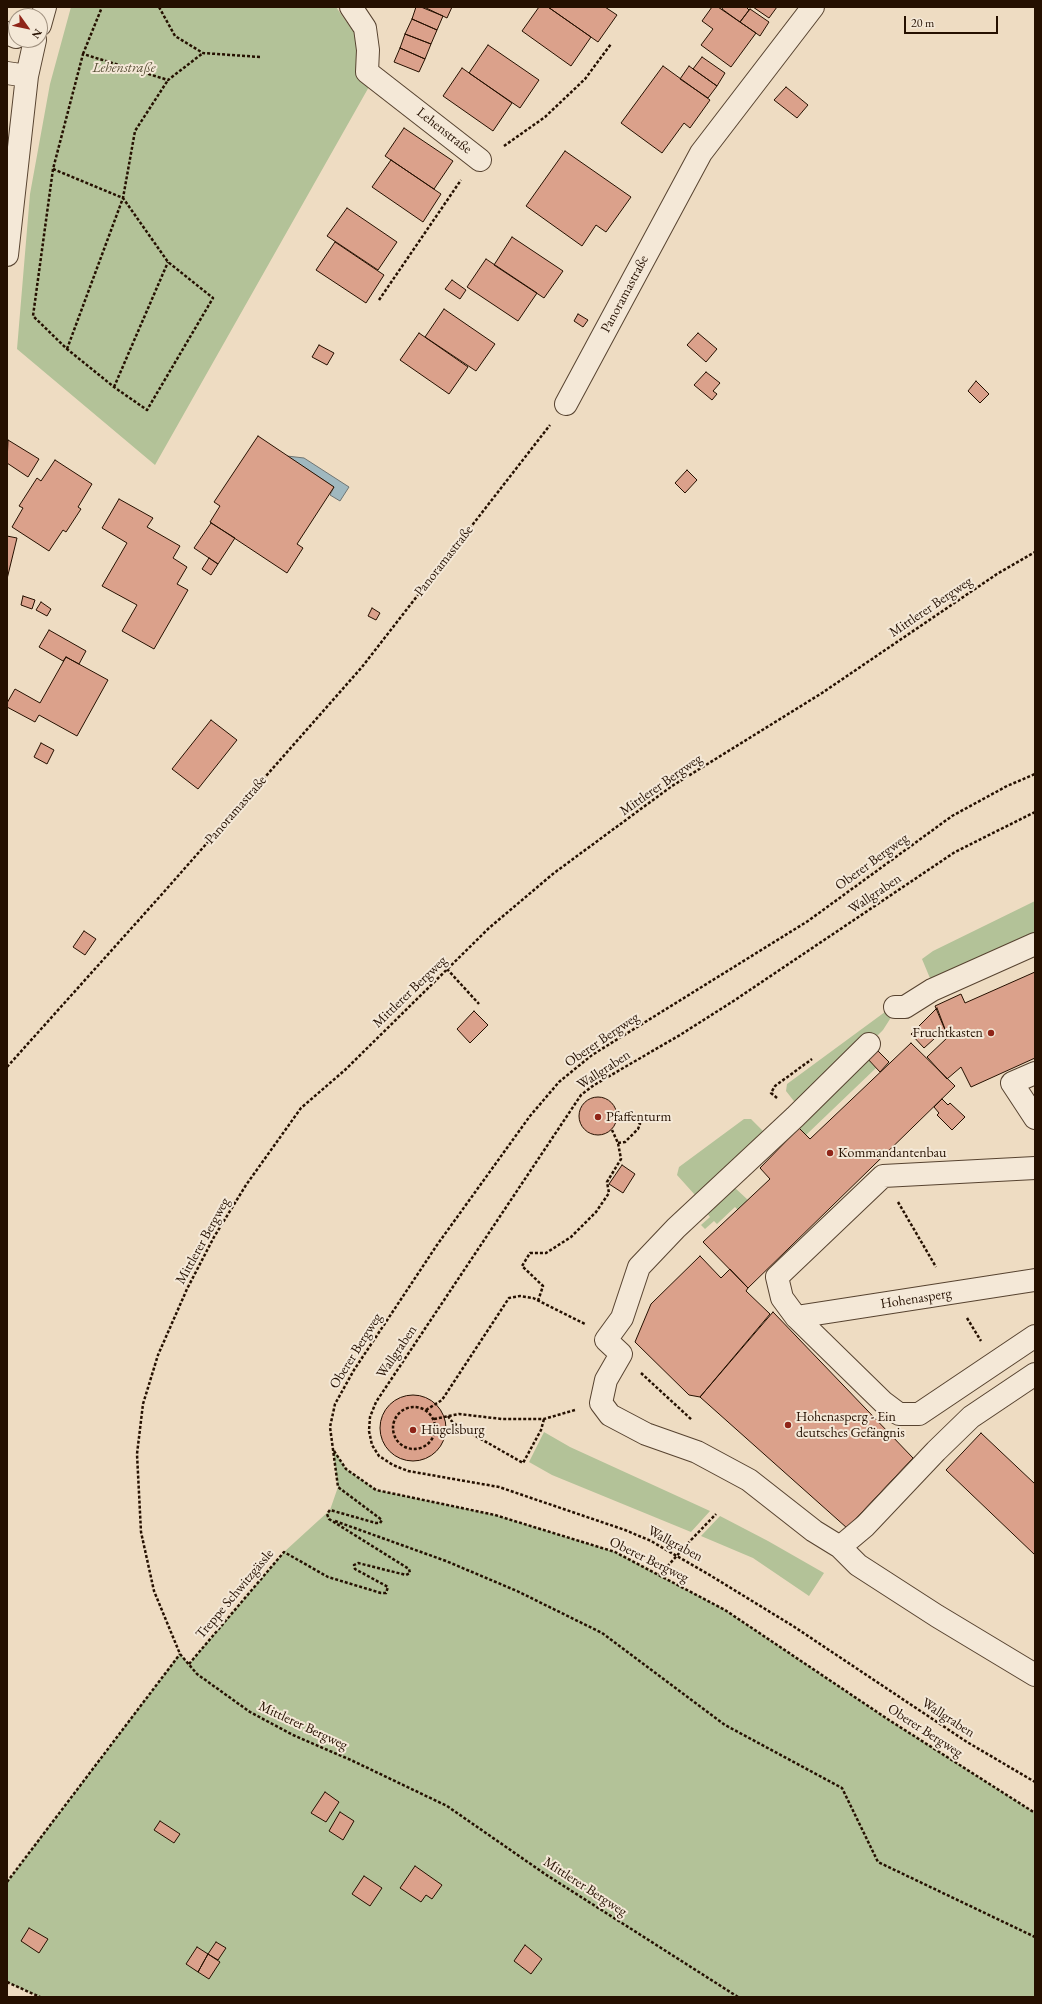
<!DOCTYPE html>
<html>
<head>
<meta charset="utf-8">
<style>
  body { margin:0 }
  #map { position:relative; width:1042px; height:2004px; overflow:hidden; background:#eedcc2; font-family:"EB Garamond",serif }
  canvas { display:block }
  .frame { position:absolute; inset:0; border:8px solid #251000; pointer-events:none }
  .north { position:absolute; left:8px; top:8px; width:40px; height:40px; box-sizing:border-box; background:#f4e8d7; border:1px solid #a19281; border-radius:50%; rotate:123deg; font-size:11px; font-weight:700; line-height:16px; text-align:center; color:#251000 }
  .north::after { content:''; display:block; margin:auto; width:14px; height:18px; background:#8f2418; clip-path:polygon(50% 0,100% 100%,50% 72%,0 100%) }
  .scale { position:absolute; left:904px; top:16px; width:94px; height:18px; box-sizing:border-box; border:2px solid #251000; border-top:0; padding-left:5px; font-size:12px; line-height:14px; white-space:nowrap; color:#251000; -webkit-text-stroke:3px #f4e8d7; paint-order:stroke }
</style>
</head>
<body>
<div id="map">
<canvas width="1042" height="2004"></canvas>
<div class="frame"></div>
<div class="north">N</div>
<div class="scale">20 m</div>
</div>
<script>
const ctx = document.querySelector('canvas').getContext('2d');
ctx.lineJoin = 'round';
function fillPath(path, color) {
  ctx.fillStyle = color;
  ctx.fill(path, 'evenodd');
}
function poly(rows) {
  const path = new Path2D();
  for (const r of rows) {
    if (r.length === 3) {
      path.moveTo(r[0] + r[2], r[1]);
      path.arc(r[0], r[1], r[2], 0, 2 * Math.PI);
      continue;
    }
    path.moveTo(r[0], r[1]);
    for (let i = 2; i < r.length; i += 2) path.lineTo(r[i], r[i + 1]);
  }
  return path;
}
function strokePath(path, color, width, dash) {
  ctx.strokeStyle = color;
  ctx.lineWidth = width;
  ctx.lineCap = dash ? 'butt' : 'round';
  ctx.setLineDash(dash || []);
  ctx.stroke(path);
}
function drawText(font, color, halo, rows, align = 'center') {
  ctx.font = font + ' "EB Garamond",serif';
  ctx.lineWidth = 4;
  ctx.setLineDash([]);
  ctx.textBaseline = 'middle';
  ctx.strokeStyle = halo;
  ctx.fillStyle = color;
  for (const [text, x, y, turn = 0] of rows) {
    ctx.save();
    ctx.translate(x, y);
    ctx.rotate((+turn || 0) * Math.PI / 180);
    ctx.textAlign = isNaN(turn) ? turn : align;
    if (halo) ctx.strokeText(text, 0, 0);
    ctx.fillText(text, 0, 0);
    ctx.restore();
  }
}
const green = poly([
  [71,7,336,7,355,34,370,85,155,465,17,349,30,194,50,84],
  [1035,901,1035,937,932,983,922,959,933,951],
  [889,1009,890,1019,883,1030,878,1035,869,1034,797,1105,786,1091,787,1084],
  [866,1057,876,1068,806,1135,799,1129,793,1134],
  [744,1119,751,1119,766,1134,695,1195,677,1175,679,1167],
  [734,1187,748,1200,738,1210,735,1207,717,1224,714,1221,705,1229,701,1225,710,1217,707,1213],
  [544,1432,570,1447,710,1511,691,1532,552,1475,529,1462],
  [333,1449,346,1469,376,1490,495,1515,615,1552,725,1610,889,1720,1035,1813,1035,1997,40,1997,7,1982,7,1882,180,1654,189,1664,284,1552,330,1510,338,1487],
  [720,1516,768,1541,824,1573,809,1596,753,1558,701,1536]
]);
const water = poly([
  [287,456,304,458,349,487,340,501,330,495,334,487,287,456]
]);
const building = poly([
  [416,7,421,7,443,16,437,30,412,19,416,7],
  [424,7,452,7,447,18,424,7],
  [539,7,548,7,591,37,571,66,522,31,539,7],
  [548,7,605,7,617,15,598,42,548,7],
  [712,7,718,7,756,33,731,67,701,45,713,29,702,21,712,7],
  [723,7,746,7,749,10,740,22,722,9,723,7],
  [753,7,777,7,769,18,753,7],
  [750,9,769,22,760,36,740,22,750,9],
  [412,19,437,30,431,44,405,34,412,19],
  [405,34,431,44,425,59,400,48,405,34],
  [488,45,539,80,520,108,469,73,488,45],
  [400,48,425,59,419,72,394,62,400,48],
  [702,57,725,73,717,86,693,69,702,57],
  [663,66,710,100,690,128,684,123,662,153,621,123,663,66],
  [689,66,717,86,708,98,680,79,689,66],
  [462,68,512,103,493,131,443,96,462,68],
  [786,87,808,105,797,118,774,100,786,87],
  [404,128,453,161,434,189,385,156,404,128],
  [565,151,631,197,606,232,596,225,582,246,526,206,565,151],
  [391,160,441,194,423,222,372,187,391,160],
  [347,208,397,242,378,270,327,236,347,208],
  [512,237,563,271,544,298,494,265,512,237],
  [335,242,384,275,366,303,316,270,335,242],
  [486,259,537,293,518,321,467,287,486,259],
  [452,280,466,290,460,299,445,289,452,280],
  [444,309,495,344,476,371,425,337,444,309],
  [578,314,588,320,583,327,574,321,578,314],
  [419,333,468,367,449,394,400,360,419,333],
  [698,333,717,349,706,362,687,345,698,333],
  [319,345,334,353,327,365,312,357,319,345],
  [706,372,720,383,713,391,717,394,712,400,694,385,706,372],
  [976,381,989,394,980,403,968,391,976,381],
  [258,436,334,487,297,544,303,548,287,573,210,522,220,506,214,502,258,436],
  [8,440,39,459,28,477,7,463,8,440],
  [55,460,92,484,78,507,81,509,66,532,63,530,49,551,12,527,23,508,19,506,37,478,41,481,55,460],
  [687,470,697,480,685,493,675,483,687,470],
  [119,499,153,518,147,527,180,546,173,558,187,567,177,584,188,590,154,649,122,631,137,605,102,586,127,543,102,528,119,499],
  [211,523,235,538,218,564,194,548,211,523],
  [7,536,17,538,7,579,7,536],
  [209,558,218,564,211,575,202,569,209,558],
  [23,596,35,600,32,609,21,605,23,596],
  [41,602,51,609,47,616,36,610,41,602],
  [372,608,380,613,376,620,368,616,372,608],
  [49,630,86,651,79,664,66,657,63,661,39,647,49,630],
  [66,657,108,680,77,736,39,715,35,722,7,707,7,703,15,689,40,703,66,657],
  [211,720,237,740,198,789,172,769,211,720],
  [41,743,54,750,47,764,34,757,41,743],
  [84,931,96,939,85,955,73,947,84,931],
  [1035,972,1035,1058,971,1087,961,1067,947,1079,927,1057,948,1037,935,1006,961,994,965,1003,1035,972],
  [937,1008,945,1029,924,1048,911,1034,937,1008],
  [474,1011,488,1025,470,1043,457,1029,474,1011],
  [911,1043,955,1086,748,1288,703,1242,770,1179,760,1168,793,1134,799,1128,810,1139,911,1043],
  [875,1048,889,1062,880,1072,866,1057,875,1048],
  [598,1116,19],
  [942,1099,948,1105,950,1103,965,1117,952,1130,937,1115,939,1113,934,1107,942,1099],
  [622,1165,635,1174,623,1193,609,1184,622,1165],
  [700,1256,721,1278,730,1269,748,1288,746,1291,770,1314,700,1397,689,1395,635,1342,651,1304,700,1256],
  [773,1312,913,1458,847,1528,700,1397,773,1312],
  [413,1428,33],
  [981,1433,1035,1484,1035,1555,946,1470,981,1433],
  [325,1792,339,1802,326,1822,311,1813,325,1792],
  [340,1812,354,1821,343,1840,329,1831,340,1812],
  [160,1821,180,1834,174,1843,154,1830,160,1821],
  [415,1866,442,1885,432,1899,426,1895,421,1902,400,1888,415,1866],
  [364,1876,382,1888,370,1906,352,1894,364,1876],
  [29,1928,48,1939,39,1953,21,1941,29,1928],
  [216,1942,226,1948,218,1960,208,1954,216,1942],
  [525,1945,542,1959,531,1974,514,1961,525,1945],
  [197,1947,208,1954,198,1972,186,1964,197,1947],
  [208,1954,220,1962,209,1979,198,1972,208,1954]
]);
const path = poly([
  [159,7,175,36,203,53,260,57],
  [83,54,102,7],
  [504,146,545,117,585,79,611,44],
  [53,169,33,316,67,349,114,387,147,410,213,298,168,262,123,198,53,169,83,54,168,80,203,53],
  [379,300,461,180],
  [67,349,123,198,135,131,168,80],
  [114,387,168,262],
  [1035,812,955,852,735,1000,680,1035,594,1085,581,1095,376,1402,370,1417,369,1431,372,1445,379,1456,393,1465,408,1471,499,1487,625,1530,651,1541,708,1574,793,1626,967,1742,1035,1782],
  [447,969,479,1004],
  [7,1067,163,893,362,667,550,425],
  [777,1098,771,1093,775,1086,812,1059],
  [618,1143,625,1142,638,1129,640,1124,632,1111],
  [898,1202,936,1267],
  [538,1301,543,1286,522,1266,530,1253,546,1253,571,1237,596,1212,609,1193,607,1182,621,1159,618,1143,612,1130],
  [967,1318,981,1341],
  [641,1373,692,1420],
  [414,1428,21],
  [426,1410,442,1400,509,1298,520,1296,533,1298,585,1324],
  [448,1416,453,1423,523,1463,541,1430,544,1419],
  [434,1419,459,1414,502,1419,544,1419,575,1410],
  [334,1451,346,1469,376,1490,495,1515,615,1552,725,1610,889,1720,1035,1813],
  [335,1521,446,1561,517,1591,602,1633,725,1725,842,1788,878,1862,1035,1937],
  [691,1540,716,1514],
  [659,1575,664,1570],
  [189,1664,284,1552,328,1577,381,1593,386,1593,388,1587,355,1569,354,1565,358,1563,406,1575,410,1573,409,1569,329,1519,327,1514,330,1510,376,1523,380,1523,382,1520,338,1487,330,1427,335,1404,354,1370,437,1245,530,1116,559,1082,592,1055,808,921,952,816,1007,786,1035,774],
  [7,1882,180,1654],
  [7,1982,40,1997],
  [738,1997,545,1874,447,1806,353,1761,293,1735,250,1712,197,1674,180,1654,154,1591,141,1532,137,1454,143,1404,158,1355,187,1289,214,1237,246,1185,301,1108,345,1070,489,928,554,873,672,786,822,693,997,574,1035,552]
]);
const minor = poly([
  [351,7,365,28,368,50,367,72,480,160],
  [40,25,45,7],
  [7,33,16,37],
  [7,73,27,76],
  [7,255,27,76,35,40],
  [566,404,701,153,813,7],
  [895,1007,905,1007,932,990,1035,944],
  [869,1044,795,1117,676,1228,639,1267,622,1318,606,1340,621,1354,606,1380,601,1403,610,1415,646,1434,697,1452,749,1480,814,1531,840,1547,858,1565,937,1616,1035,1675],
  [1035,1073,1012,1083,1035,1118],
  [1035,1168,883,1176,777,1277,782,1298,796,1317,883,1402,899,1414,919,1414,1035,1336],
  [796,1317,1035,1280],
  [840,1547,865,1526,936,1451,971,1417,1035,1374]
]);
const pathBridge = poly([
  [664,1570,691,1540]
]);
const markers = [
  [991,1033,4,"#8f2418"],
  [598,1117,4,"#8f2418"],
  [830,1153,4,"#8f2418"],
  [788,1425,4,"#8f2418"],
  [413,1430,4,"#8f2418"]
];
const parkNames = [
  ["Lehenstraße",124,68]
];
const streetNames = [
  ["Lehenstraße",444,131,38],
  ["Panoramastraße",625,294,-62],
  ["Panoramastraße",444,561,-52],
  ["Mittlerer Bergweg",931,607,-34],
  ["Mittlerer Bergweg",661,785,-35],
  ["Panoramastraße",236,810,-49],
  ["Oberer Bergweg",872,862,-36],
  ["Wallgraben",875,894,-34],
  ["Mittlerer Bergweg",410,992,-44],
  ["Oberer Bergweg",602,1040,-34],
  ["Wallgraben",604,1070,-33],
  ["Mittlerer Bergweg",203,1241,-61],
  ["Hohenasperg",916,1299,-9],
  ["Oberer Bergweg",356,1351,-58],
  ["Wallgraben",397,1352,-56],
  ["Wallgraben",675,1544,28],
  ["Oberer Bergweg",649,1560,26],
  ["Treppe Schwitzgässle",235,1594,-50],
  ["Wallgraben",948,1718,33],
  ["Mittlerer Bergweg",303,1726,25],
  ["Oberer Bergweg",925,1731,33],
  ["Mittlerer Bergweg",585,1887,33]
];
const poiNames = [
  ["Fruchtkasten",983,1033,"right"],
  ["Pfaffenturm",606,1117],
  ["Kommandantenbau",838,1153],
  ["Hohenasperg - Ein",796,1417],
  ["deutsches Gefängnis",796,1433],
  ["Hügelsburg",421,1430]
];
fillPath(green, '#b3c298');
fillPath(water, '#a0b8bf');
strokePath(water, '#6f7573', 1);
fillPath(building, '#dba18b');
strokePath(building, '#251000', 1);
strokePath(minor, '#574330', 24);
strokePath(path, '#251000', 2.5, [3, 2]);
strokePath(minor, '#f4e8d7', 22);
strokePath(pathBridge, '#251000', 2.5, [3, 2]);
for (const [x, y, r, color] of markers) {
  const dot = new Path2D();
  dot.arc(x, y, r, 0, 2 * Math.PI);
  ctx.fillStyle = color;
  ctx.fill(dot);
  strokePath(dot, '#f4e8d7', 1.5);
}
drawText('italic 14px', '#574e35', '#f4e8d7', parkNames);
drawText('14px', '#251000', '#f4e8d7', streetNames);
drawText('14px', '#251000', '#f4e8d7', poiNames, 'left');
</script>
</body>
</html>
